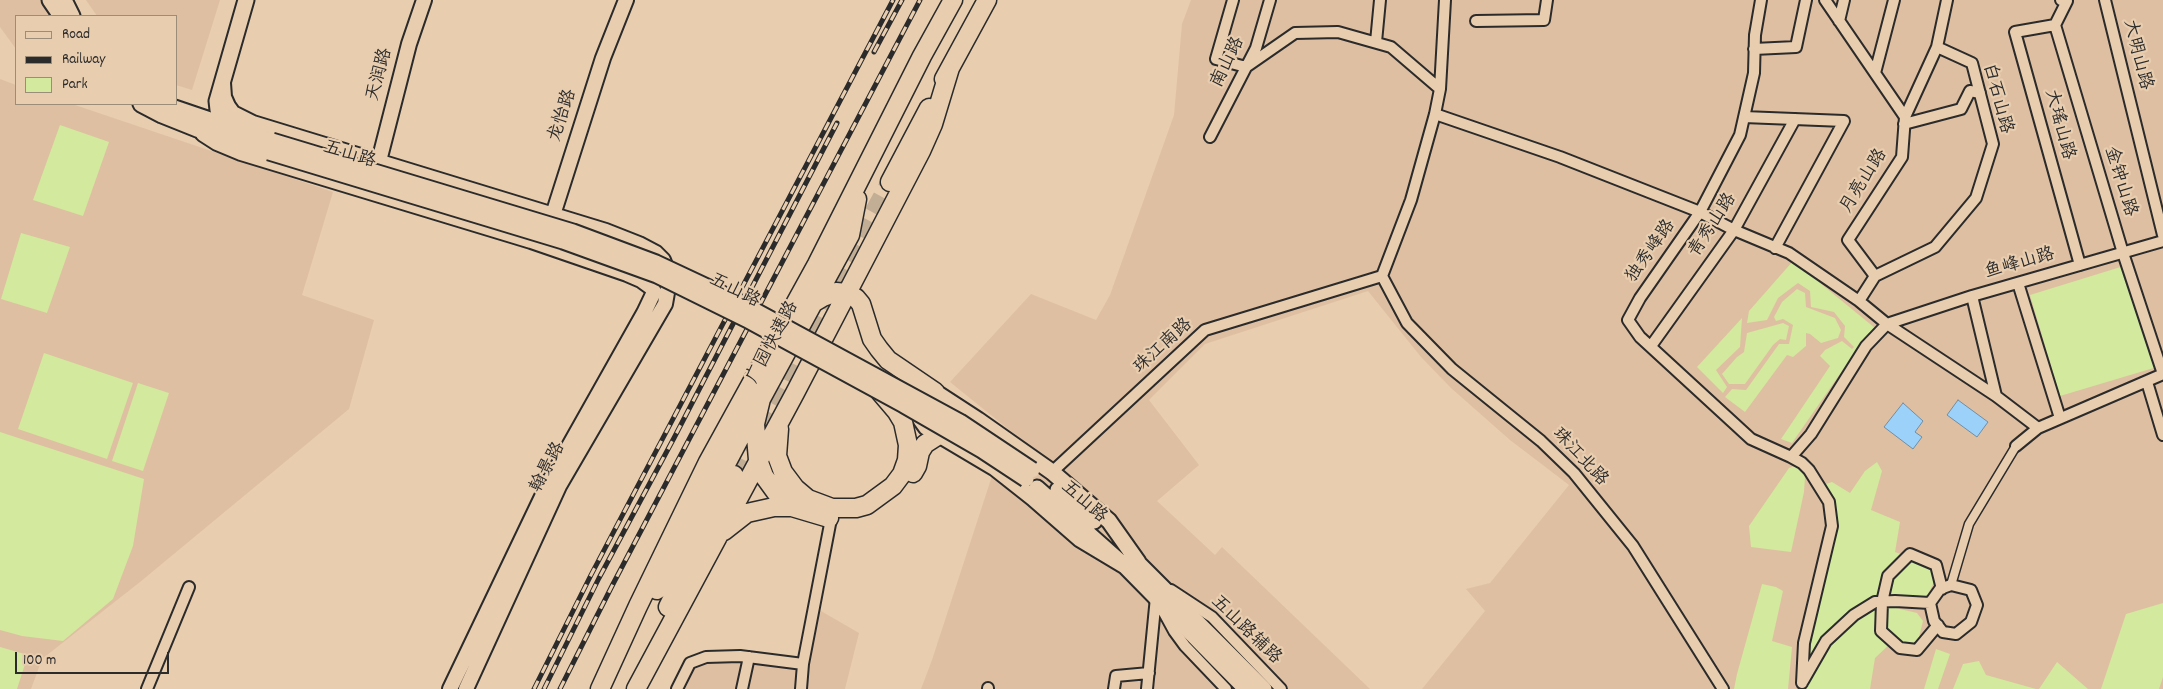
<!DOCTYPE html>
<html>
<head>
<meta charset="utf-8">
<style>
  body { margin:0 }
  #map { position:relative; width:2163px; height:689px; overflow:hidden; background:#e8cdaf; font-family:Dekko,sans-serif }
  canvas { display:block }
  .legend { position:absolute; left:15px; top:15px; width:162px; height:90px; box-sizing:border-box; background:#e8cdaf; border:1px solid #9c8c7a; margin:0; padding:6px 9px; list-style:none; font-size:15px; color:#2b2b2b }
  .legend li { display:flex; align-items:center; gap:10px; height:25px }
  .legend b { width:25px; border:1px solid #9c8c7a }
  .scale { position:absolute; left:15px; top:652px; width:154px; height:22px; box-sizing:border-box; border:2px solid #2b2b2b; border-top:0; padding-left:6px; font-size:15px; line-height:18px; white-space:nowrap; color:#2b2b2b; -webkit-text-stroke:4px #e8cdaf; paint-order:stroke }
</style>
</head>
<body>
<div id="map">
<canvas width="2163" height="689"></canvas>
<ul class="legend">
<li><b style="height:6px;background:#e8cdaf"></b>Road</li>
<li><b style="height:6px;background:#2b2b2b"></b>Railway</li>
<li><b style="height:14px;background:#d2e99e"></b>Park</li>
</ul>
<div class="scale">100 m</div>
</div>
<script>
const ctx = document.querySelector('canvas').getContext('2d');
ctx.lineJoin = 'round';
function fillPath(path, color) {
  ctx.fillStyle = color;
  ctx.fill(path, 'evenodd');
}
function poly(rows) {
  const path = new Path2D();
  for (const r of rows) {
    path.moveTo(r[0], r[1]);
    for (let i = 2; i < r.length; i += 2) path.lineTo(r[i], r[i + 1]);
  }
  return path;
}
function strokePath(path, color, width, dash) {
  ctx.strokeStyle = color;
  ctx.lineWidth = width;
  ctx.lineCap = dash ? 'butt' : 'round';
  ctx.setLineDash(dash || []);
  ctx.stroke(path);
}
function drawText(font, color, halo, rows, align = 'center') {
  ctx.font = font + ' Dekko,"LXGW WenKai TC",sans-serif';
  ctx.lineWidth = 4.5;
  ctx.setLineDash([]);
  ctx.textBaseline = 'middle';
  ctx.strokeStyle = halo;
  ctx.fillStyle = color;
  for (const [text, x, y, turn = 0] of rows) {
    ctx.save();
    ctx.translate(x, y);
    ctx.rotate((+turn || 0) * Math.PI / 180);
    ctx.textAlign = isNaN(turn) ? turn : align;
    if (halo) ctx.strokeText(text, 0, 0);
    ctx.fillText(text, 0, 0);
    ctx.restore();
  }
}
const built = poly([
  [0,0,41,0,53,16,16,16,16,49,0,27],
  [86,0,220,0,192,90,176,85,176,16,97,16],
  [1191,0,2163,0,2163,689,1422,689,1485,611,1466,589,1490,583,1569,485,1510,440,1451,388,1421,357,1368,291,1205,344,1149,400,1199,465,1157,501,1215,555,1222,547,1370,689,921,689,932,660,992,476,1023,441,950,382,1031,294,1096,320,1110,295,1174,115,1182,24],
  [0,79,16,85,16,104,72,104,333,192,302,295,374,320,349,409,140,582,42,659,31,689,0,689],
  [814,607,859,633,845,689,679,689,690,663,740,656,803,664]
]);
const green = poly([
  [60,125,109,142,83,216,33,200],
  [21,233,70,247,47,313,1,299],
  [1793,261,1875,328,1860,345,1792,443,1781,439,1830,366,1820,356,1825,350,1842,341,1852,349,1854,347,1844,337,1845,326,1834,312,1811,307,1810,291,1798,283,1778,298,1767,320,1747,323,1749,311],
  [2127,265,2157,367,2060,396,2030,295],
  [1797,289,1805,293,1806,307,1835,318,1841,330,1838,338,1821,343,1810,334,1806,333,1806,346,1793,357,1787,355,1745,412,1725,397,1732,389,1746,390,1779,344,1789,344,1793,325,1783,319,1776,321,1774,317,1782,302],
  [1742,318,1740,347,1716,370,1727,387,1723,393,1697,367],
  [1783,323,1789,326,1786,340,1780,339,1773,345,1745,384,1729,384,1722,374,1737,357,1744,352,1747,333],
  [44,353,133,383,107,459,18,429],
  [138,383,169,393,143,471,112,461],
  [0,432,144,479,133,546,113,599,63,641,22,636,0,630],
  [1877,462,1882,471,1871,510,1900,522,1895,552,1924,562,1935,573,1934,582,1927,596,1882,594,1864,603,1836,625,1817,645,1805,666,1811,619,1836,520,1823,485,1832,482,1850,493,1865,471],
  [1798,465,1805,477,1804,492,1791,552,1751,547,1749,526,1789,468],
  [1762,584,1776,587,1783,591,1772,641,1792,647,1788,689,1734,689,1737,674],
  [2163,603,2163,677,2159,689,2101,689,2126,614],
  [1883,605,1917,613,1923,621,1918,641,1913,647,1891,643,1875,658,1870,689,1806,689,1820,657,1843,630,1863,614],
  [0,647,28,655,17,689,0,689],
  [1936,649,1950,654,1938,689,1924,689],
  [1979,661,1986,675,2036,689,1953,689,1963,664],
  [2057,662,2088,689,2039,689]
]);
const water = poly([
  [1958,400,1988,422,1977,437,1947,415,1958,400],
  [1903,403,1923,421,1915,432,1922,437,1913,449,1884,427,1903,403]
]);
const trunkTunnel = poly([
  [734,475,815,319,890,182]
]);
const pedestrian = poly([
  [1951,585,1969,524,2016,446]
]);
const minor = poly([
  [1233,0,1216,59,1246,67,1295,33,1338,32,1391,47,1440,89],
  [1761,0,1755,35,1754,73,1740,135,1700,212,1640,298,1628,320,1640,337,1751,439,1791,457],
  [1825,0,1905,117,1902,157,1848,240,1875,276],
  [2061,0,2067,1,2055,25,2123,253,2163,374],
  [2105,0,2163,235],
  [1476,21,1544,20,1547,0],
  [1839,21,1844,0],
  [2055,25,2015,32,2080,265],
  [1376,42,1380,0],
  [1754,49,1796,47,1806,0],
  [1875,73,1894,0],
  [1435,114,1560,157,1700,212,1734,230,1789,253,1859,301,1887,324,1996,396,2038,428],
  [1744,117,1844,121,1775,248],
  [1905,117,1937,47,1947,0],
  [1904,124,1961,109,1970,91,1980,93],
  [1210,137,1256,48,1270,0],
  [1382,276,1407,323,1452,369,1541,441,1574,473,1633,546,1723,689],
  [1382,276,1411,200,1435,114,1440,89,1445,0],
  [2018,283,2060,418],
  [1972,296,1996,396],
  [1859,301,1875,276,1935,247,1976,198,1993,144,1972,63,1937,47],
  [1651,346,1734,230,1795,119],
  [2147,382,2163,435],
  [2016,446,2038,428,2163,374],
  [1052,472,1205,330,1382,276],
  [1951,585,1971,590,1977,605,1971,622,1956,634,1943,632,1934,621,1930,603,1940,589,1951,585],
  [1171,590,1212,617,1281,689],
  [1162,609,1174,631,1185,646,1226,689],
  [1938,625,1917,650,1900,648,1881,631,1882,602,1888,576,1910,554,1936,565,1942,589],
  [1803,681,1826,641,1854,615,1875,602,1895,601,1930,603],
  [1802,683,1804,643,1832,526,1829,502,1809,470,1802,463,1791,457,1811,434,1866,346,1887,324,1972,296,2163,241],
  [147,689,189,587],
  [677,689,690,663,706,657,740,656,803,664],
  [742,689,749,657],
  [801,689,803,664,831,519],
  [988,689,988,688],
  [1114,689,1116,676,1149,673],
  [1147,689,1156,597]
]);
const tertiary = poly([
  [223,83,224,97,228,106,233,113,253,123,606,231,639,244,656,253,663,260,667,270,668,287,665,304,559,486,466,689],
  [203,134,217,143,241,153,531,241,627,274,641,280,652,288,654,292,644,313,550,480,450,689],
  [379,161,409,44,424,0],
  [551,221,603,58,626,0]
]);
const secondary = poly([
  [50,0,61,16],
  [64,0,72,16],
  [141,104,162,115,197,129,269,152],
  [163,104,272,141],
  [235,128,218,110,217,101,246,0],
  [1037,488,1125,566,1246,689],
  [1058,490,1094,521],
  [1131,556,1264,689],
  [1125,566,1080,539,1033,498,995,468,926,427,921,420,922,411,926,402,935,392,978,420,1052,472,1109,521,1138,562]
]);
const trunk = poly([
  [944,79,987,0],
  [890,182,929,108],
  [813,303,823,297,836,292,847,293,856,298,861,304,872,339,879,349,888,360,935,392],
  [779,429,777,456,783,472,795,488,808,499,832,508,856,508,867,505,893,486,902,474,907,460,908,445,903,422,897,412,880,392],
  [913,473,917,466,920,452,925,444,939,435],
  [792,507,780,498,764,476,758,460,755,424,761,399,850,235,857,199],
  [724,531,747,513,774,507,792,507,829,518],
  [657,590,679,553,754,411],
  [668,607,734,475],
  [600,689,638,606,708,462,817,264,922,56,953,0],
  [636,689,795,393,921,151,933,124,950,68]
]);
const rail = poly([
  [874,52,902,0],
  [534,689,591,575,893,0],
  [544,689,599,578,674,438,837,123],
  [560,689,613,584,920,0]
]);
const secondaryBridge = poly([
  [272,141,573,232,656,263,737,301,960,422,1032,470],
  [269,152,563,241,657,275,746,319,904,405,982,450,1026,479]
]);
const streetNames = [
  ["大明山路",2136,55,76],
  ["南山路",1229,63,-64],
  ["天润路",381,75,-75],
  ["白石山路",1996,99,75],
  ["龙怡路",564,116,-72],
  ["大瑶山路",2058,125,75],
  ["五山路",349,156,17],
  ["月亮山路",1865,182,-58],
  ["金钟山路",2119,182,73],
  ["青秀山路",1714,226,-57],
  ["独秀峰路",1652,252,-55],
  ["鱼峰山路",2020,265,-16],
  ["五山路",734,292,27],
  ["广园快速路",774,343,-62],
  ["珠江南路",1164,347,-42],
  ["珠江北路",1579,458,47],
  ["翰景路",549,468,-62],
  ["五山路",1083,503,41],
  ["五山路辅路",1245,631,44]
];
fillPath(built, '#dfbfa1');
fillPath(green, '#d2e99e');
fillPath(water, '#9cd1fa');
strokePath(water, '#6f8fa7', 1);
strokePath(trunkTunnel, '#c2ad95', 18, [18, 9]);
strokePath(pedestrian, '#2b2b2b', 11);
strokePath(minor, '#2b2b2b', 14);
strokePath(tertiary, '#2b2b2b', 18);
strokePath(secondary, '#2b2b2b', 19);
strokePath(trunk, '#2b2b2b', 21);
strokePath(pedestrian, '#e8cdaf', 8);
strokePath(minor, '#e8cdaf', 10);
strokePath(tertiary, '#e8cdaf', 14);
strokePath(secondary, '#e8cdaf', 15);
strokePath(trunk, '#e8cdaf', 18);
strokePath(rail, '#2b2b2b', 5);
strokePath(rail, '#e8cdaf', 3, [9]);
strokePath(secondaryBridge, '#2b2b2b', 19, []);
strokePath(secondaryBridge, '#e8cdaf', 15);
drawText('18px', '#2b2b2b', '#e8cdaf', streetNames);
</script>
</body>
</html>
